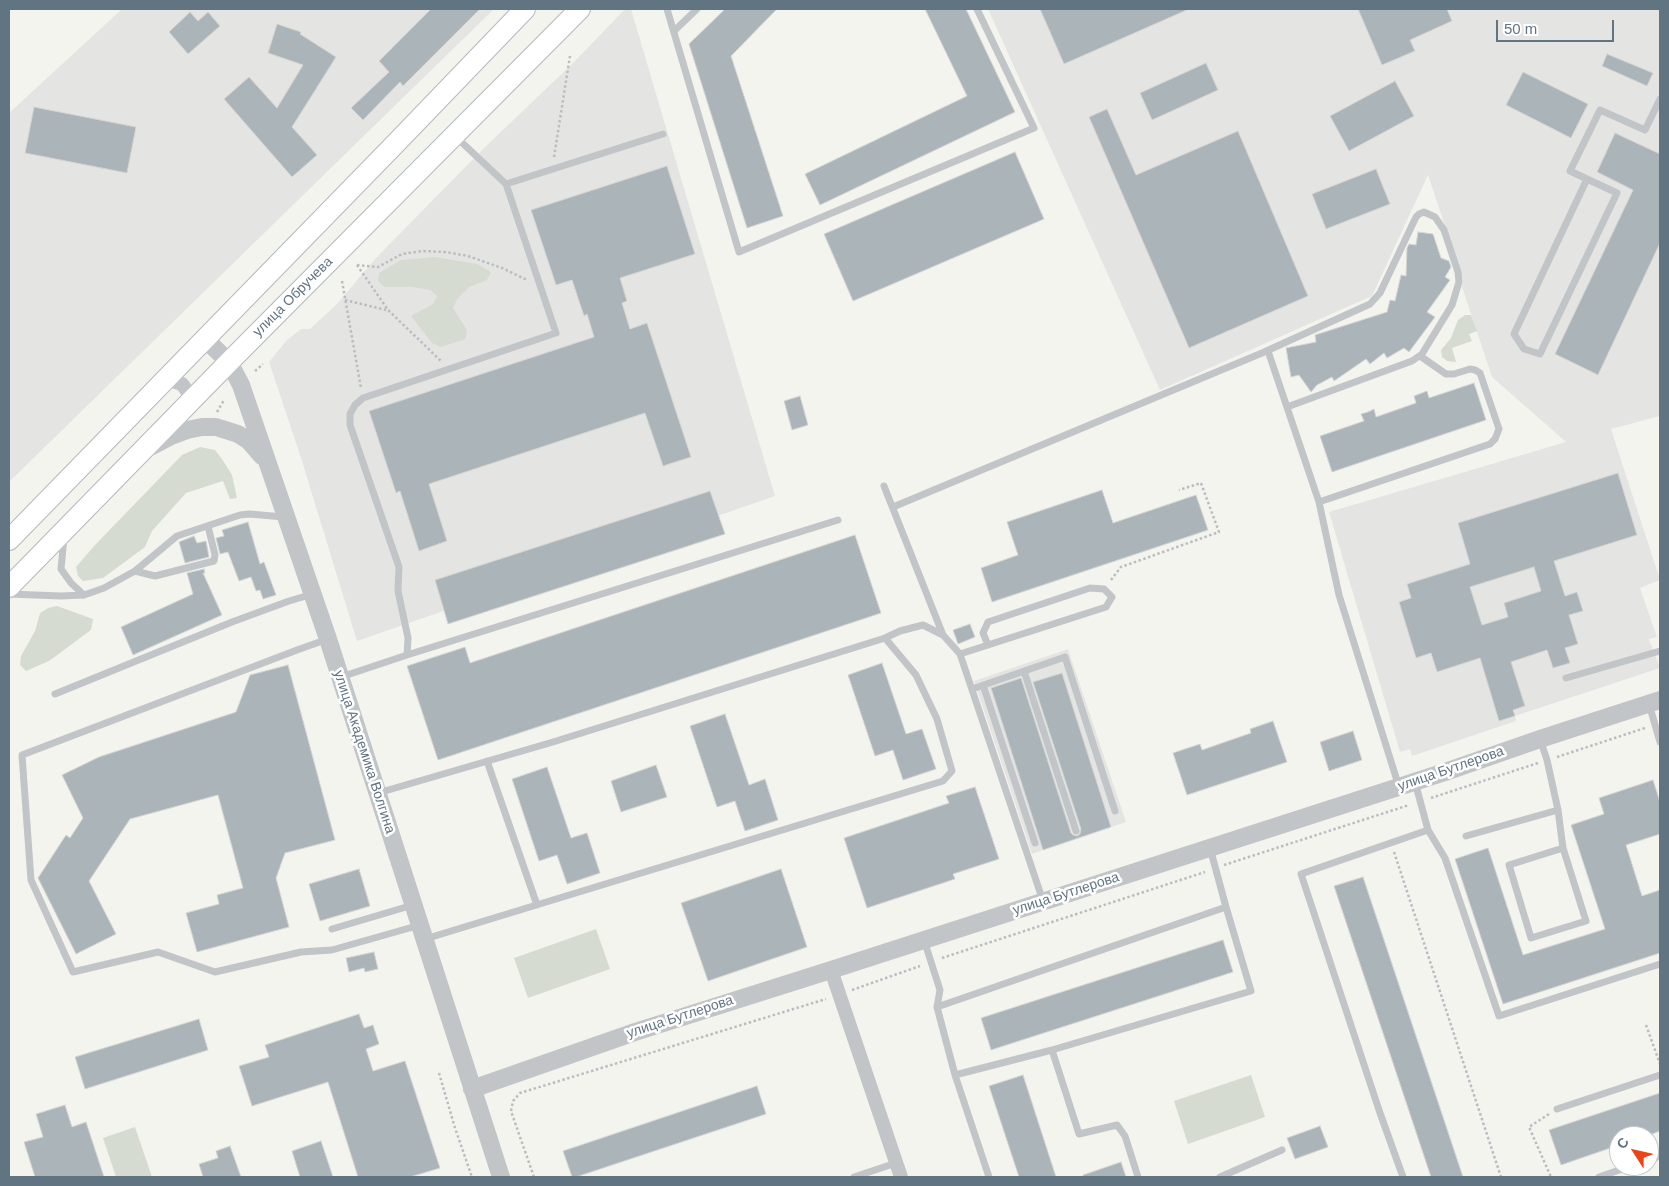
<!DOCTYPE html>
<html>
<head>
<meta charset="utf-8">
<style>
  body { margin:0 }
  #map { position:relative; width:1669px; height:1186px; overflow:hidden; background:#f4f4ef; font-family:Arial,sans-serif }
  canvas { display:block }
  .frame { position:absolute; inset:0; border:10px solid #617482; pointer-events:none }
  .north { position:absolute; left:1609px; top:1126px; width:50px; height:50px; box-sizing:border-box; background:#fff; border:1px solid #c0c7cd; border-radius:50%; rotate:305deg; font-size:14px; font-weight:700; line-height:20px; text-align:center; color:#617482 }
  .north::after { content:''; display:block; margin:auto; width:18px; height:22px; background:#ec4317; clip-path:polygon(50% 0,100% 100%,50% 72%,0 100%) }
  .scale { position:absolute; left:1496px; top:20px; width:118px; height:22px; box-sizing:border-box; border:2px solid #617482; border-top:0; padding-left:6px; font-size:15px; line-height:18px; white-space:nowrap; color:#617482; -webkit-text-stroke:4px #fff; paint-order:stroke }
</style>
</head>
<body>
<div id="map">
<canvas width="1669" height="1186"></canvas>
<div class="frame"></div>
<div class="north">С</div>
<div class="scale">50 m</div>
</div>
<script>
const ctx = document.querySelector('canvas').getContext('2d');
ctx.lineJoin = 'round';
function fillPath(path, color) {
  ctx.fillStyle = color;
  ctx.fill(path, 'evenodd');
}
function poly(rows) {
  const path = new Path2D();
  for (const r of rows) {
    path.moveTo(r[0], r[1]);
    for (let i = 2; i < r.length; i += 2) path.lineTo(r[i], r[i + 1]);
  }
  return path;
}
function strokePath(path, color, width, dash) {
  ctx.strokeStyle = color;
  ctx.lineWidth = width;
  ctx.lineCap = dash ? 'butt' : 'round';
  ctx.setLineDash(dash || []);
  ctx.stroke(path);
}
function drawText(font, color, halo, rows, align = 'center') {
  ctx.font = font + ' Arial,sans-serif';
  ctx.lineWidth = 5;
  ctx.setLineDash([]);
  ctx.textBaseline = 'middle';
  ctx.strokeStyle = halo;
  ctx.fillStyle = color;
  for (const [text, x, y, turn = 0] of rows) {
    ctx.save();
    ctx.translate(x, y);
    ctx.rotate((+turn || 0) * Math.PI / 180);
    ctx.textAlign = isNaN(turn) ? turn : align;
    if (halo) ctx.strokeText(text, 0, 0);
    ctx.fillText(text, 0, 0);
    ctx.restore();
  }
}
const built = poly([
  [122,9,494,9,9,482,9,113],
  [625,9,631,9,775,496,357,641,301,458,269,362,287,340,301,329,310,329,337,304,375,259,481,151,575,61],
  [988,9,1660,9,1660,416,1611,429,1660,580,1640,588,1657,637,1649,639,1660,668,1515,716,1516,721,1412,756,1410,749,1400,752,1329,512,1566,442,1492,377,1462,287,1463,280,1428,175,1372,296,1160,390],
  [1068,649,1126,822,1032,854,974,681]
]);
const green = poly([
  [435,257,477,264,491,272,487,280,469,287,457,299,453,308,467,330,465,339,441,347,432,343,411,316,433,304,437,296,430,290,412,287,385,287,378,281,379,273,401,260],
  [1465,315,1471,315,1477,331,1469,334,1472,341,1452,348,1456,362,1447,361,1442,357,1441,350,1451,338,1458,320],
  [200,447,215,450,222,459,232,475,237,498,230,499,223,481,186,493,152,531,145,547,103,578,83,581,78,576,76,567,95,545,182,455],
  [57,606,93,619,91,630,49,661,26,671,20,665,21,656,35,631,40,613,48,608],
  [596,929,610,969,528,998,514,958],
  [1251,1075,1265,1117,1188,1144,1174,1101],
  [135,1127,152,1177,116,1177,103,1138]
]);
const building = poly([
  [431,9,480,9,403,86,400,82,363,120,351,108,389,72,379,61,431,9],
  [725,9,777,9,731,56,783,216,747,228,689,44,725,9],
  [925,9,966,9,1015,112,820,205,805,174,967,96,925,9],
  [1040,9,1189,9,1064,64,1040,9],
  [1358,9,1447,9,1452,21,1410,40,1415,51,1382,65,1358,9],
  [190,12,198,21,208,12,220,26,188,54,169,32,190,12],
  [277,24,301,32,300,34,336,57,292,127,317,155,292,177,224,99,249,77,277,108,303,65,268,53,277,24],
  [1607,54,1653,73,1647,86,1602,66,1607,54],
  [1206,63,1218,90,1152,120,1140,93,1206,63],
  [1523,72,1588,104,1571,138,1506,105,1523,72],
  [1395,81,1414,116,1349,151,1330,116,1395,81],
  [34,107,136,127,127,173,25,153,34,107],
  [1107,109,1136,175,1238,131,1308,296,1189,348,1089,117,1107,109],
  [1615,133,1660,154,1660,243,1598,375,1555,354,1633,190,1597,172,1615,133],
  [1015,152,1044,219,853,301,824,234,1015,152],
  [667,166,695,254,620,278,627,301,622,303,630,329,647,323,691,457,663,466,645,413,429,484,447,541,419,551,400,491,396,493,369,411,594,337,587,314,584,316,572,280,556,285,531,210,667,166],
  [1376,169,1390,204,1326,229,1312,194,1376,169],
  [1418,232,1433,234,1441,258,1449,261,1451,267,1445,277,1450,280,1427,312,1435,317,1409,352,1404,348,1387,358,1384,353,1370,364,1366,359,1334,381,1332,377,1317,385,1311,392,1299,375,1291,377,1286,348,1316,342,1315,335,1387,312,1390,300,1395,301,1401,275,1406,276,1407,248,1409,244,1416,245,1418,232],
  [1474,383,1486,420,1332,472,1320,436,1364,421,1361,414,1368,412,1374,409,1376,417,1416,403,1414,396,1427,391,1429,398,1474,383],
  [800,396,808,425,792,430,784,401,800,396],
  [1618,473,1637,535,1554,561,1565,596,1577,592,1583,611,1569,615,1578,644,1565,648,1570,663,1553,668,1547,650,1511,662,1525,706,1513,710,1515,716,1499,721,1480,658,1437,672,1431,653,1416,658,1399,602,1411,598,1407,584,1470,564,1458,523,1618,473],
  [1534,567,1541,591,1504,603,1508,617,1482,625,1470,587,1534,567],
  [1102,490,1113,523,1196,495,1208,530,992,602,981,568,1018,555,1007,522,1102,490],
  [710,491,725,534,448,624,435,580,710,491],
  [248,522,260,564,264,562,276,595,263,599,260,590,256,591,251,577,239,581,228,552,220,554,216,538,224,536,222,530,248,522],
  [855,535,881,613,438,760,407,666,465,647,470,663,855,535],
  [194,536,197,543,206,541,209,557,185,563,179,542,194,536],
  [204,569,205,573,203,573,222,615,133,655,121,627,193,594,187,573,204,569],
  [970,624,975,637,958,644,953,630,970,624],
  [882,663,906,734,922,729,936,769,903,780,893,750,875,756,848,675,882,663],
  [288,665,335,840,285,853,276,878,289,927,197,952,186,913,219,904,217,895,243,888,218,795,130,819,89,881,116,934,76,954,38,878,66,835,70,838,83,818,62,775,99,757,236,712,250,675,288,665],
  [1062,673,1111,827,1043,850,991,688,1021,678,1071,833,1073,835,1077,836,1080,834,1081,829,1033,682,1062,673],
  [725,714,749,785,765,779,778,820,745,831,735,801,717,807,690,726,725,714],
  [1273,721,1287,762,1187,795,1173,753,1200,744,1202,750,1251,733,1250,729,1273,721],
  [1353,731,1362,760,1329,771,1320,742,1353,731],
  [656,765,667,797,621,812,611,781,656,765],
  [547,767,571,838,587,833,600,873,567,884,557,855,539,861,512,779,547,767],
  [1653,780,1660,802,1660,834,1626,845,1642,896,1660,890,1660,953,1503,1004,1455,859,1488,848,1523,955,1605,929,1571,825,1604,814,1599,798,1653,780],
  [975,787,999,859,953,874,955,879,867,908,844,838,949,803,946,796,975,787],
  [359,869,370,906,320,921,309,884,359,869],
  [781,869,807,947,708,981,681,903,781,869],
  [1363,877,1463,1177,1431,1177,1334,886,1363,877],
  [1223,940,1233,972,991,1050,981,1018,1223,940],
  [374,952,378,969,365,972,364,968,349,972,346,958,374,952],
  [359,1014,364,1028,373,1025,379,1044,366,1049,373,1071,405,1061,440,1168,410,1177,358,1177,328,1082,252,1106,239,1066,269,1057,265,1045,359,1014],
  [199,1019,208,1050,85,1089,75,1057,199,1019],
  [1023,1075,1056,1177,1019,1177,989,1086,1023,1075],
  [757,1086,766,1114,576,1177,572,1177,563,1151,757,1086],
  [1660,1093,1660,1131,1647,1136,1619,1136,1619,1145,1561,1165,1549,1130,1660,1093],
  [65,1105,72,1127,86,1122,104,1177,35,1177,24,1142,43,1137,36,1114,65,1105],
  [1320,1126,1328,1147,1295,1159,1287,1138,1320,1126],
  [321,1141,333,1177,300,1177,292,1151,321,1141],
  [230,1146,241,1177,203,1177,199,1164,218,1158,216,1151,230,1146],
  [1121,1162,1126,1177,1083,1177,1083,1175,1121,1162]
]);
const path = poly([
  [554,157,570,56],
  [357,265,378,267,402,254,422,251,446,252,468,256,502,268,527,280],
  [357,265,388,310,441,361],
  [342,281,361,388],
  [345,300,386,310],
  [255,371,263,364],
  [217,412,224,400],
  [1111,580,1121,567,1219,532,1201,483,1179,490],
  [1557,757,1645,728],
  [1431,798,1538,763],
  [1394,852,1501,1177],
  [1224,865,1409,805],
  [942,958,1205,872],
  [852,990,920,966],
  [1646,1025,1660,1064],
  [439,1073,455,1128,472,1177],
  [1549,1114,1529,1127,1551,1177],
  [534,1177,511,1111,513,1101,520,1093,826,999]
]);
const service = poly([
  [667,9,739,252,1034,128,977,9],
  [674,31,697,9],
  [1587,179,1514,334,1524,349,1540,354,1617,193,1570,171,1600,110,1645,130,1660,99],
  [506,184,663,134],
  [1268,351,1319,502,1490,444,1495,439,1499,429,1480,373,1475,370,1470,369,1454,374,1446,374,1420,356],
  [884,486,943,635],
  [1319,502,1339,595,1399,787],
  [893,507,1262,353,1370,304,1380,293,1416,217,1419,214,1424,212,1435,217,1444,230,1458,272,1459,282,1452,305,1422,354,1412,361,1287,407],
  [64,537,61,569,71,583,84,595],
  [135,571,155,576,214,561,215,555,208,526],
  [9,594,61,596,84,595,104,588,135,571,177,536,240,515,249,514,284,517],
  [328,639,297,650,22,755,31,880,73,972,158,952,215,972,301,952,332,950,420,925],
  [960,654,1106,607,1112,597,1104,589,1090,588,988,622,983,633,988,645],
  [407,655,838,520],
  [1024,671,1076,831],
  [341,677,407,655,408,638,398,591,399,567,350,425,350,414,355,405,363,398,556,333,506,184,456,137],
  [1566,678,1660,651],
  [983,685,1035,843],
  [972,689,1065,657,1115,811],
  [55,694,232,622,289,601,313,594],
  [1649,704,1660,742],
  [1540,739,1547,760,1558,810,1563,848,1586,921,1531,938,1509,865,1563,848],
  [487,761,537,905],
  [378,793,553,742,885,638,900,631,923,625,943,635,960,654,1043,901],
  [1428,830,1445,858,1499,1016,1660,964],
  [1466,836,1558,810],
  [332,929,413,905],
  [425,939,943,781,952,771,937,719,916,675,885,638],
  [924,940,940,990,937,1007,955,1075,989,1177],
  [937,1007,1226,907,1210,848],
  [1052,1050,1079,1134,1117,1125,1125,1136,1138,1177],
  [955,1075,1052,1050,1251,991,1226,907],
  [1557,1109,1660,1075],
  [1649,1160,1660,1156],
  [854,1177,896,1163],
  [1220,1177,1282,1150],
  [1403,1177,1380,1113,1301,874,1428,830,1415,782],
  [1599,1177,1631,1166]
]);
const minor = poly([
  [162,385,173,381,182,384,188,392,188,402,186,406],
  [831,970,901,1177]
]);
const tertiary = poly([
  [205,339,229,362,241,385,328,639,501,1177],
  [150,447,171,436,187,430,202,427,216,427,238,434,249,441,262,456],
  [472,1089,635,1032,831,970,1445,772,1540,739,1660,700]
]);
const secondary = poly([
  [9,540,398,141,525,9],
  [9,587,229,362,580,9]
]);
const streetNames = [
  ["улица Обручева",293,297,-45],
  ["улица Академика Волгина",364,752,72],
  ["улица Бутлерова",1451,769,-19],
  ["улица Бутлерова",1066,894,-18],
  ["улица Бутлерова",680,1017,-18]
];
fillPath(built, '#e4e5e3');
fillPath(green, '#d5dbd0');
fillPath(building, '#abb4b8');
strokePath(building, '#d5d5d2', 1);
strokePath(secondary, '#b3b9bd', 22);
strokePath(path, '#babdbf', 2.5, [2.5, 2.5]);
strokePath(service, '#c1c5c8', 7);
strokePath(minor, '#c1c5c8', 14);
strokePath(tertiary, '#c1c5c8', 18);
strokePath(secondary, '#fff', 20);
drawText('14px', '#617482', '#fff', streetNames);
</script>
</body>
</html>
